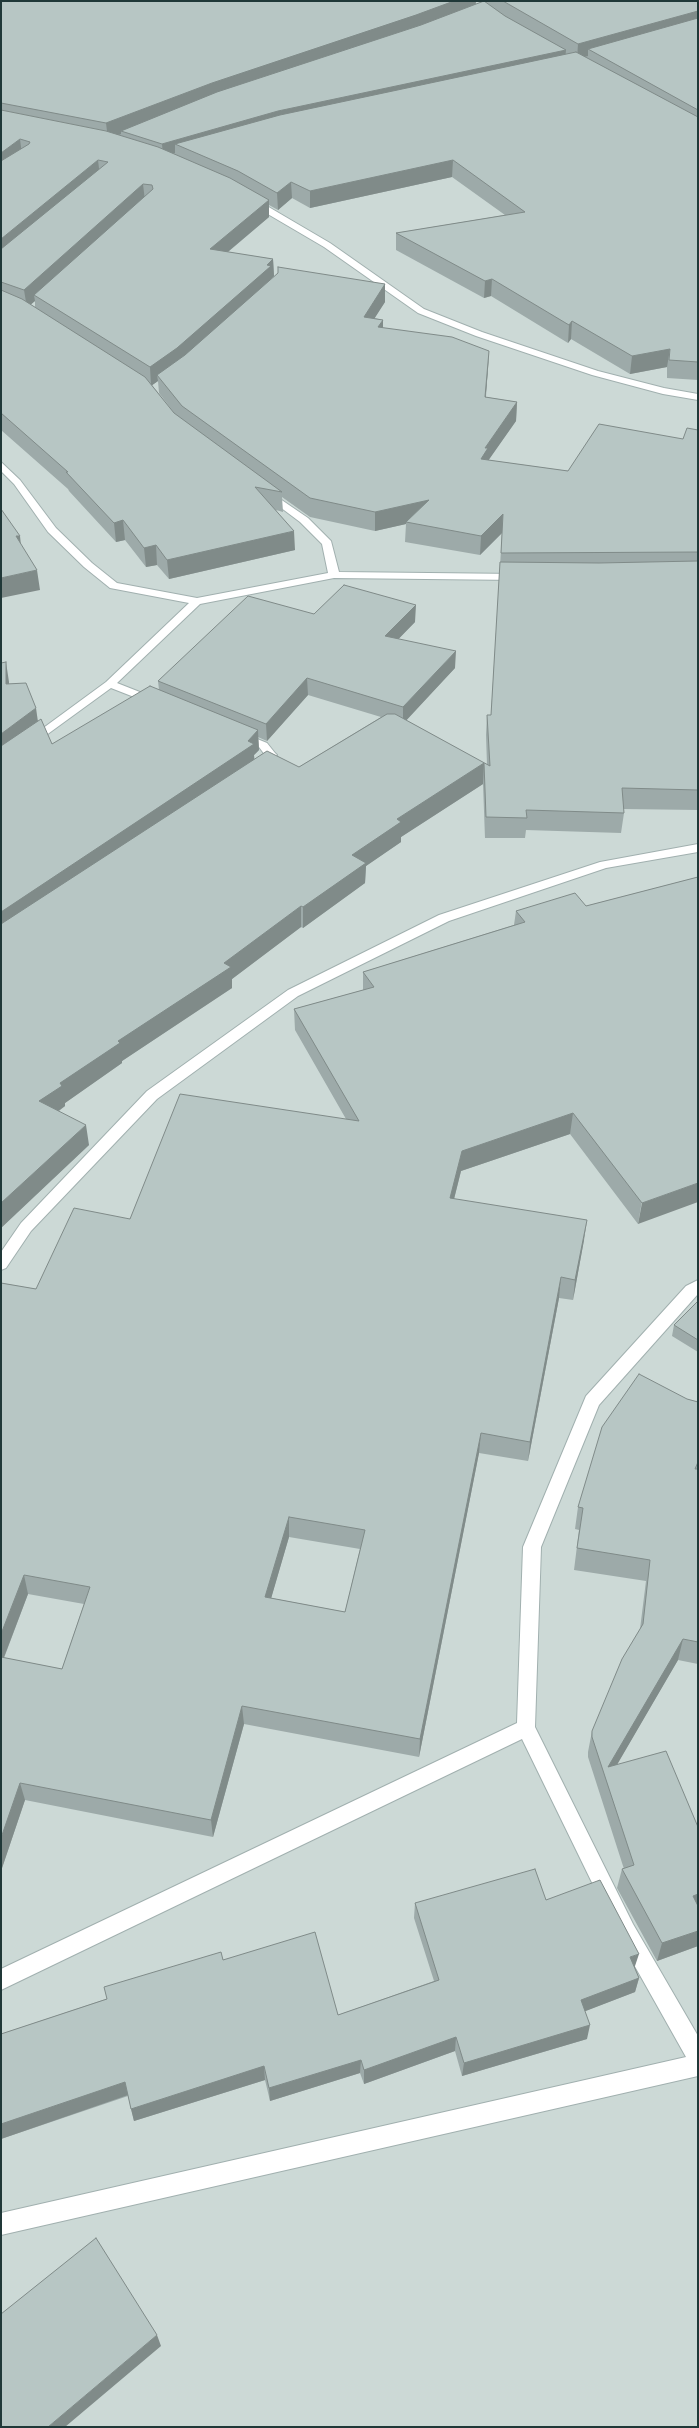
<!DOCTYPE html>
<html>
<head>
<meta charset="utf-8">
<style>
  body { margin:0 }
  #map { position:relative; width:699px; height:2428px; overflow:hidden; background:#dee9e7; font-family:"Fira Sans",sans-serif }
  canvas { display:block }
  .frame { position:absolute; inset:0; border:2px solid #203838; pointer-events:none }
</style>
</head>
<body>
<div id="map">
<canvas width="699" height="2428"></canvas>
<div class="frame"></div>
</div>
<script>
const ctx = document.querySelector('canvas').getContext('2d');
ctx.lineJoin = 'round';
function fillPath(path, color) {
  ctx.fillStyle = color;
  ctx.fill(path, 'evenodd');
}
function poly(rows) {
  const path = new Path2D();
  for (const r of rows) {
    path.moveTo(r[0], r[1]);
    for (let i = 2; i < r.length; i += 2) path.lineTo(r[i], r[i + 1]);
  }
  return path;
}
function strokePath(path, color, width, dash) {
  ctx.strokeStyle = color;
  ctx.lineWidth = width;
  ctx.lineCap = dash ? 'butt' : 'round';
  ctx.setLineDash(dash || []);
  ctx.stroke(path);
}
const built = poly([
  [1,1,698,1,698,2427,1,2427]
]);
const minor = poly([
  [249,199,255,199,330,243,424,309,482,332,598,371,664,388,698,394,698,400,663,394,592,375,476,336,418,313,324,247,249,203,249,199],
  [1,462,20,480,56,528,92,563,117,583,197,598,328,573,322,544,300,522,264,495,264,491,267,490,308,518,331,541,339,572,518,574,523,577,518,580,334,578,200,604,117,683,160,700,160,704,152,704,111,688,1,768,1,759,106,682,189,603,110,588,84,567,48,532,14,484,1,471,1,462],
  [240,732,267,743,275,753,277,755,268,769,260,769,258,766,265,755,259,747,236,737,234,735,240,732],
  [698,844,698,852,606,868,449,921,298,996,157,1099,31,1231,6,1268,1,1270,1,1252,21,1223,147,1091,288,990,439,915,600,862,698,844],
  [698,1280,698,1294,599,1405,541,1547,535,1727,633,1924,698,2036,698,2076,1,2235,1,2213,686,2057,619,1938,522,1739,1,1990,1,1969,517,1723,523,1547,586,1396,686,1286,698,1280]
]);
const wall = poly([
  [1,1,476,1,476,4,481,2,479,1,698,1,698,380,667,378,667,367,630,374,571,339,568,343,491,296,484,298,396,250,396,233,505,215,452,177,310,208,292,198,278,210,269,205,269,217,228,252,273,259,274,276,385,284,385,302,374,318,383,320,383,328,489,351,486,397,517,402,516,421,488,460,568,471,683,439,698,430,698,810,623,809,624,813,621,833,526,830,525,838,485,838,483,784,401,837,401,842,366,866,365,883,303,928,301,927,232,979,232,988,122,1061,122,1063,65,1103,65,1106,59,1111,89,1145,1,1228,1,663,9,684,38,721,52,744,159,690,158,681,314,614,415,622,398,639,455,668,406,720,487,765,486,735,487,715,491,715,502,533,480,555,405,542,406,524,375,531,310,517,282,497,283,512,276,510,295,550,169,579,157,565,146,567,125,540,116,542,69,491,68,489,1,430],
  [35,301,35,307,30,304],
  [158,381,159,393,175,414,152,385],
  [308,695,381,717,299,767,254,759,254,755,259,750,258,737,267,741],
  [698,877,638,1224,570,1134,461,1171,454,1199,584,1240,573,1300,559,1298,528,1461,479,1453,419,1757,244,1724,213,1837,25,1800,1,1871,1,1283,36,1289,130,1219,346,1119,295,1030,294,1009,363,990,363,972,514,925,516,911,586,906],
  [289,1537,360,1549,345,1612,271,1598],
  [28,1594,84,1604,62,1669,4,1658],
  [698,1301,698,1352,672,1336,674,1325],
  [687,1399,698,1402,698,1664,678,1660,617,1764,698,1946,657,1961,617,1888,622,1869,624,1869,588,1757,588,1752,592,1731,640,1629,646,1581,574,1570,579,1530,575,1529,578,1507],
  [546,1900,635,1967,639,1978,635,1992,585,2011,587,2039,462,2076,455,2051,364,2084,360,2073,270,2101,265,2080,134,2121,128,2096,1,2139,1,2034,223,1960,338,2015,434,1981,414,1918,415,1903]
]);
const shadedWall = poly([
  [454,1,476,1,475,8,121,131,121,134,108,139,106,123,212,83],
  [698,11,698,26,588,49,588,56,577,59,578,44],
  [566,50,565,61,175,144,175,153,163,156,162,144,278,111],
  [20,139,22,155,1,170,1,153],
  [98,160,100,177,1,258,1,239],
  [453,160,452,177,310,208,310,191],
  [291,182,292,198,278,210,277,193],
  [143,184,145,201,34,295,35,301,27,308,24,290],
  [269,200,269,217,211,266,210,249],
  [273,259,274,276,178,367,157,375,158,381,151,386,150,367],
  [492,279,491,296,484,298,485,281],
  [385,284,385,302,364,335,364,317],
  [383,320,383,338,378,327],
  [572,321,571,339,568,343,569,325],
  [670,349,667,367,630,374,632,356],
  [489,351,488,369,484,416,485,397],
  [517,402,516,421,488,461,481,459,485,448],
  [429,500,406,522,406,524,375,531,375,512],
  [503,514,502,533,480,555,481,536],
  [123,520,125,540,116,542,114,523],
  [294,531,295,550,169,579,167,560],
  [16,536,20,536,22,555],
  [156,545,157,565,146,567,144,548],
  [37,570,40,590,1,598,1,578],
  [416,605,415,622,385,653,385,636],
  [456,651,455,668,403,724,403,707],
  [6,662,9,682,9,704,6,684],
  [307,678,308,695,267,741,266,724],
  [36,708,39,729,1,756,1,734],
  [258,730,259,750,254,755,255,764,1,935,1,912,248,741],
  [484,763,483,784,401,837,401,842,366,866,365,883,303,928,303,907,352,855,397,819],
  [301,906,301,927,232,979,232,988,122,1061,122,1063,65,1103,65,1106,43,1122,39,1101,60,1083,118,1041],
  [573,1113,570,1134,461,1171,449,1219,450,1198,462,1151],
  [86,1125,89,1145,1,1228,1,1203],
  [698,1183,698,1202,638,1224,642,1203],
  [587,1220,584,1240,573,1300,575,1280],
  [561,1277,559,1298,528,1461,530,1442],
  [481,1433,479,1453,419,1757,420,1739],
  [289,1517,289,1537,266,1616,265,1597],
  [24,1575,28,1594,1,1665,1,1634],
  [683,1639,678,1660,607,1782,608,1767],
  [242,1706,244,1724,213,1837,211,1820],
  [20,1783,25,1800,1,1871,1,1838],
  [698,1894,698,1911,693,1896],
  [698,1931,698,1946,657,1961,662,1943],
  [639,1954,634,1969,630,1957],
  [639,1978,635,1992,578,2014,581,2000],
  [590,2025,587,2039,462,2076,464,2063],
  [456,2037,455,2051,364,2084,364,2070],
  [361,2060,360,2073,270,2101,269,2088],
  [264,2066,265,2080,134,2121,131,2109],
  [125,2082,128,2095,1,2139,1,2124],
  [157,2335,161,2346,65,2427,48,2427]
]);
const building = poly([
  [1,1,454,1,416,15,212,83,106,123,1,103,1,1],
  [484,1,505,16,566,50,278,111,162,144,121,131,217,92,421,25,484,1],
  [503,1,698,1,698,11,578,44,503,1],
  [698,18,698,110,588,49,698,18],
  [576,52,698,117,698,362,669,360,670,349,632,356,572,321,569,325,492,279,485,281,396,233,525,212,453,160,310,191,291,182,277,193,238,171,175,144,280,115,576,52],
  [1,110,106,131,158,147,230,178,269,200,210,249,273,259,267,265,271,266,177,348,150,367,34,295,153,189,152,185,143,184,24,290,1,282,1,249,108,162,98,160,1,239,1,161,29,144,30,142,20,139,1,153,1,110],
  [278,267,385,284,364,317,383,320,378,327,452,337,489,351,485,397,517,402,485,448,488,448,481,459,568,471,599,424,683,439,687,428,698,430,698,552,501,553,503,514,481,536,406,522,429,500,375,512,310,498,182,406,157,375,185,355,278,273,278,267],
  [1,290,22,299,145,377,174,413,282,492,255,487,294,531,167,560,156,545,144,548,123,520,114,523,66,472,68,472,1,413,1,290],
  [1,509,20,536,16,536,37,570,1,578,1,509],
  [698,561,698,790,622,788,624,813,526,810,527,818,486,817,484,763,397,819,401,822,352,855,366,863,303,907,301,906,224,963,231,967,118,1041,120,1043,60,1083,62,1086,39,1101,86,1125,1,1203,1,924,267,751,299,767,387,714,395,714,490,766,487,715,491,715,500,562,599,563,698,561],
  [344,585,416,605,385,636,456,651,403,707,307,678,266,724,158,681,248,596,314,614,344,585],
  [6,662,6,684,26,683,36,708,1,734,1,663,6,662],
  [150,686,258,730,248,741,254,744,1,912,1,746,41,719,52,744,150,686],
  [698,877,698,1183,642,1203,573,1113,462,1151,450,1198,587,1220,575,1280,561,1277,530,1442,481,1433,420,1739,242,1706,211,1820,20,1783,1,1838,1,1657,62,1669,90,1587,24,1575,1,1634,1,1283,36,1289,74,1208,130,1219,180,1094,359,1121,294,1009,374,987,363,972,525,922,516,911,575,893,586,906,698,877],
  [289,1517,365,1530,345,1612,265,1597,289,1517],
  [698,1301,698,1340,674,1325,698,1301],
  [639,1374,687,1399,698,1402,698,1462,695,1469,698,1469,698,1642,683,1639,608,1767,666,1751,698,1827,698,1894,693,1896,698,1906,698,1931,662,1943,622,1869,634,1865,592,1737,592,1731,622,1659,643,1624,650,1560,577,1548,583,1508,578,1507,602,1427,639,1374],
  [535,1869,546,1900,600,1880,639,1954,630,1957,639,1978,581,2000,590,2025,464,2063,456,2037,364,2070,361,2060,269,2088,264,2066,131,2109,125,2082,1,2124,1,2034,107,1999,104,1987,221,1952,223,1960,315,1932,338,2015,439,1980,415,1903,535,1869],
  [96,2238,157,2335,48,2427,1,2427,1,2314,96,2238]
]);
fillPath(built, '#ccd9d6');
strokePath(minor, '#a1b0af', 2);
fillPath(minor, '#fff');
fillPath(wall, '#9daaa9');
fillPath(shadedWall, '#808b89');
fillPath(building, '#b7c6c4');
strokePath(building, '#808b89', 1);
</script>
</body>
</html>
